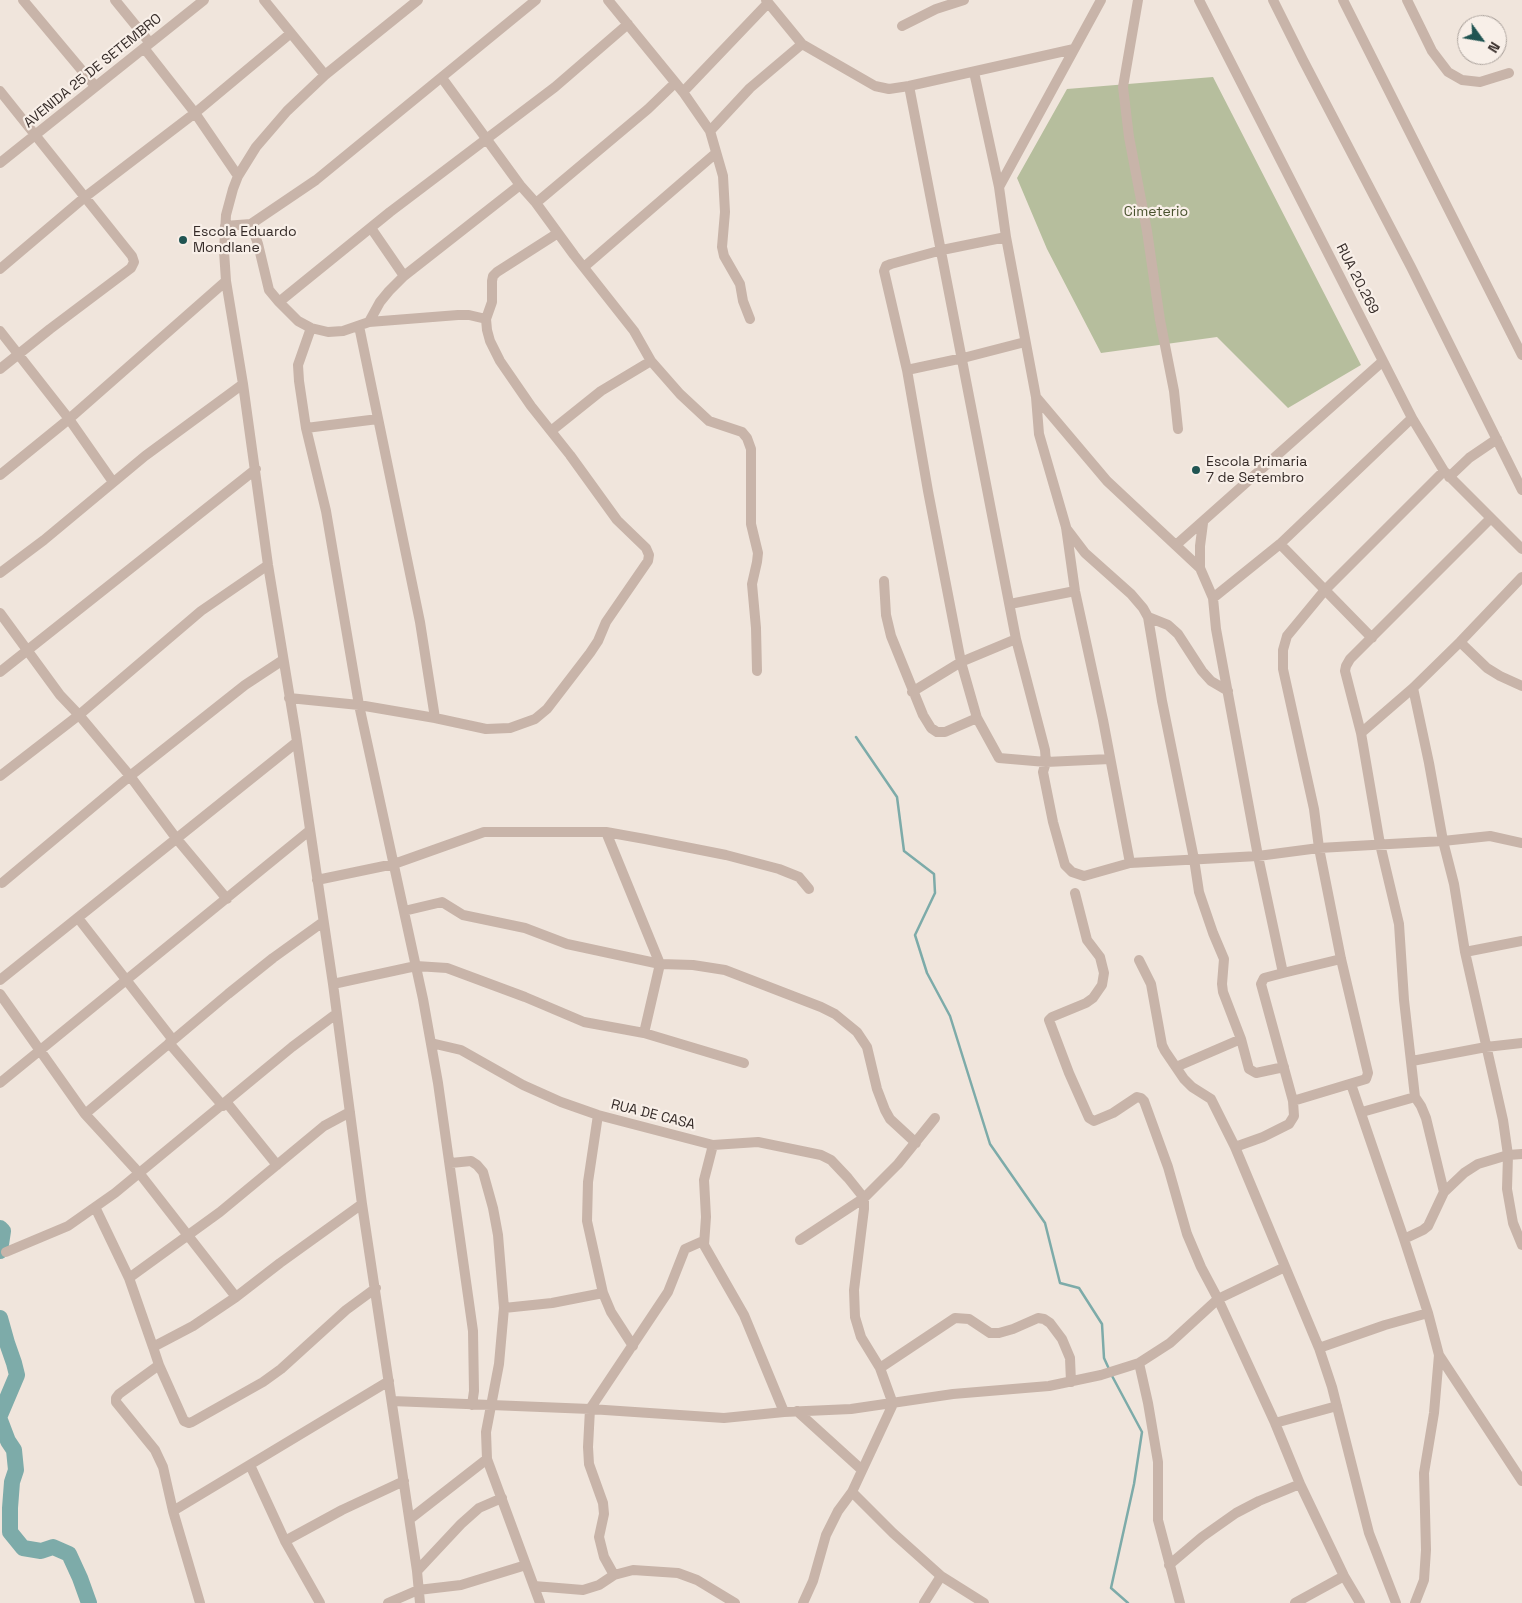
<!DOCTYPE html>
<html>
<head>
<meta charset="utf-8">
<style>
  body { margin:0 }
  #map { position:relative; width:1522px; height:1603px; overflow:hidden; background:#f0e5dc; font-family:"Space Grotesk",sans-serif }
  canvas { display:block }
  .north { position:absolute; left:1457px; top:15px; width:50px; height:50px; box-sizing:border-box; background:#f8efe8; border:1px solid #aaa19b; border-radius:50%; rotate:122deg; font-size:14px; font-weight:700; line-height:20px; text-align:center; color:#352b28 }
  .north::after { content:''; display:block; margin:auto; width:18px; height:22px; background:#205452; clip-path:polygon(50% 0,100% 100%,50% 72%,0 100%) }
</style>
</head>
<body>
<div id="map">
<canvas width="1522" height="1603"></canvas>
<div class="north">N</div>
</div>
<script>
const ctx = document.querySelector('canvas').getContext('2d');
ctx.lineJoin = 'round';
function fillPath(path, color) {
  ctx.fillStyle = color;
  ctx.fill(path, 'evenodd');
}
function poly(rows) {
  const path = new Path2D();
  for (const r of rows) {
    path.moveTo(r[0], r[1]);
    for (let i = 2; i < r.length; i += 2) path.lineTo(r[i], r[i + 1]);
  }
  return path;
}
function strokePath(path, color, width, dash) {
  ctx.strokeStyle = color;
  ctx.lineWidth = width;
  ctx.lineCap = dash ? 'butt' : 'round';
  ctx.setLineDash(dash || []);
  ctx.stroke(path);
}
function drawText(font, color, halo, rows, align = 'center') {
  ctx.font = font + ' "Space Grotesk",sans-serif';
  ctx.lineWidth = 4.5;
  ctx.setLineDash([]);
  ctx.textBaseline = 'middle';
  ctx.strokeStyle = halo;
  ctx.fillStyle = color;
  for (const [text, x, y, turn = 0] of rows) {
    ctx.save();
    ctx.translate(x, y);
    ctx.rotate((+turn || 0) * Math.PI / 180);
    ctx.textAlign = isNaN(turn) ? turn : align;
    if (halo) ctx.strokeText(text, 0, 0);
    ctx.fillText(text, 0, 0);
    ctx.restore();
  }
}
const green = poly([
  [1213,77,1361,365,1288,408,1217,337,1101,353,1047,249,1017,178,1067,89]
]);
const stream = poly([
  [856,737,897,797,904,851,934,874,935,893,915,935,927,973,950,1016,990,1144,1045,1223,1060,1283,1079,1288,1102,1324,1104,1358,1109,1369],
  [1111,1374,1142,1432,1134,1484,1111,1588,1128,1603]
]);
const river = poly([
  [0,1228,3,1231,0,1251],
  [0,1318,7,1343,14,1363,17,1375,0,1415],
  [0,1420,8,1441,14,1450,16,1470,12,1482,10,1508,10,1532,23,1548,41,1551,53,1547,69,1554,80,1578,89,1603]
]);
const minor = poly([
  [23,0,95,86],
  [115,0,150,43],
  [264,0,325,75],
  [418,0,325,75,287,111,256,147,238,176,233,189,226,215,224,251,226,281,243,384,268,565,296,735,333,984,362,1204,417,1571,420,1603],
  [608,0,683,92,710,131,723,176,725,212,722,247,724,256,740,284,743,301,750,319],
  [766,0,802,44,875,86,889,89,909,86,1074,49],
  [1138,0,1123,87,1129,137,1147,231,1160,320,1174,391,1178,429],
  [1199,0,1412,418,1444,471,1522,549],
  [1273,0,1303,60,1411,267,1522,490],
  [1343,0,1522,355],
  [1407,0,1432,51,1448,72,1462,80,1480,82,1509,73],
  [902,26,936,9,964,0],
  [144,48,195,113,238,176],
  [974,72,999,187,1006,237,1036,397,1039,434,1066,527,1075,591,1103,720,1130,863],
  [442,78,520,185,536,203,574,255,634,331,651,361,680,394,709,421,742,432,747,438,751,449,751,524,758,553,757,562,752,584,756,628,757,671],
  [909,86,1016,639,1045,750,1046,762,1043,772,1053,822,1065,865,1072,872,1084,876,1130,863,1258,856,1319,848,1443,841,1454,884,1465,952,1503,1120,1508,1155,1507,1189,1513,1223,1522,1245],
  [0,91,132,256,134,262,131,268,50,329,0,369],
  [683,92,768,3],
  [710,131,750,88,802,44],
  [0,163,204,0],
  [999,187,1101,0],
  [536,203,648,109,675,83],
  [251,224,258,244,269,290,279,302,298,321,311,328,328,332,343,331,369,322,458,315,469,315,486,319,487,330,490,341,500,361,531,406,570,455,617,520,646,548,649,555,648,561,606,622,598,641,590,653,547,709,535,719,510,728,486,729,435,718,359,705,289,698],
  [225,226,251,224,316,180,536,0],
  [371,228,404,276],
  [1006,237,942,250,891,264,886,266,884,271,907,370,928,491,961,662,977,718,999,758,1046,762,1110,759],
  [584,267,716,153],
  [0,269,85,197,195,113,291,33],
  [279,302,390,212,555,87,628,24],
  [486,319,492,302,492,281,493,276,497,272,558,233],
  [369,322,380,302,389,291,404,276,520,185],
  [359,326,420,622,435,718],
  [311,328,298,365,299,381,306,428,326,511,359,705,423,999,438,1083,473,1331,474,1391,472,1405],
  [0,331,69,419,113,482],
  [907,370,963,358,1025,342],
  [1036,397,1107,481,1200,568,1213,598,1216,629,1258,856,1283,973,1264,978,1261,984,1293,1101,1366,1079,1368,1073,1341,959,1319,848,1314,809,1283,669,1283,650,1287,636,1325,590,1444,471],
  [306,428,378,419],
  [551,431,601,391,651,361],
  [0,475,69,419,226,281],
  [1449,477,1469,458,1497,439],
  [1066,528,1085,553,1131,594,1143,608,1148,617,1162,701,1194,859,1199,892,1213,933,1224,959,1222,984,1223,992,1241,1039,1249,1069,1256,1073,1284,1067],
  [1280,544,1372,638],
  [1176,545,1383,361],
  [1200,568,1200,546,1203,523],
  [0,573,44,540,145,456,243,384],
  [884,581,886,615,891,636,923,715,931,728,937,732,945,732,977,718],
  [1213,598,1280,544,1412,418],
  [1010,604,1075,591],
  [0,613,60,695,79,715,130,776,176,838,227,899],
  [1148,617,1168,625,1178,634,1202,671,1211,681,1228,691],
  [1460,642,1487,668,1500,676,1522,686],
  [0,672,256,469],
  [1413,688,1429,763,1443,841,1490,836,1522,843],
  [912,692,961,662,1016,639],
  [1361,733,1413,688,1460,642,1522,577],
  [0,776,79,715,201,611,268,565],
  [606,832,660,964,644,1033],
  [317,880,394,864,484,832,606,832,645,839,726,855,779,869,799,877,809,889],
  [2,883,130,776,245,685,283,660],
  [1075,893,1087,940,1100,957,1104,973,1102,985,1093,998,1086,1003,1052,1017,1049,1020,1069,1073,1089,1118,1094,1121,1113,1113,1137,1097,1141,1098,1144,1101,1168,1167,1187,1234,1201,1267,1218,1299,1275,1423,1300,1484,1344,1576,1360,1603],
  [404,911,442,902,463,915,525,928,567,944,660,964,693,965,725,970,821,1007,835,1014,857,1032,867,1047,877,1089,885,1110,890,1119,916,1143],
  [78,918,173,1040],
  [1465,952,1522,941],
  [1139,960,1151,984,1162,1045,1165,1051,1184,1079,1192,1087,1211,1099,1235,1147],
  [1283,973,1341,959],
  [0,980,297,742],
  [333,984,416,966,447,968,525,997,584,1022,644,1033,744,1063],
  [0,994,85,1114,140,1174,236,1297],
  [169,1043,223,1106],
  [431,1043,461,1050,523,1085,561,1102,598,1115,713,1145,758,1142,821,1155,831,1160,848,1178,864,1198,864,1209,854,1290,855,1317,861,1337,880,1368,893,1404,852,1492,838,1511,826,1535,813,1581,803,1603],
  [1412,1061,1486,1047,1522,1043],
  [1176,1067,1241,1039],
  [0,1083,309,831],
  [1351,1084,1404,1239,1428,1313,1439,1355,1522,1481],
  [1415,1097,1421,1106,1426,1118,1444,1192],
  [1293,1101,1294,1116,1289,1124,1263,1137,1235,1147,1319,1348,1332,1387,1369,1533,1396,1603],
  [227,1103,277,1165],
  [1362,1112,1415,1097,1404,1000,1399,924,1380,844,1361,733,1345,671,1346,666,1350,659,1490,519],
  [85,1114,228,994,273,958,323,922],
  [598,1115,588,1182,587,1221,603,1293,611,1312,633,1346],
  [713,1145,704,1180,706,1217,704,1245,744,1315,784,1412],
  [451,1163,471,1161,477,1165,483,1172,493,1208,498,1235,504,1308,499,1364,486,1432,487,1459,540,1603],
  [95,1207,129,1278,153,1347],
  [1404,1239,1423,1230,1428,1226,1444,1192,1464,1173,1478,1164,1508,1155,1522,1154],
  [800,1240,864,1198,898,1164,935,1118],
  [6,1252,68,1226,115,1193,292,1047,336,1014],
  [129,1278,220,1212,324,1126,350,1112],
  [504,1308,552,1303,603,1293],
  [1319,1348,1385,1325,1428,1313],
  [1139,1363,1148,1403,1158,1462,1158,1520,1180,1603],
  [159,1365,184,1421,189,1423,192,1422,263,1382,281,1369,346,1310,376,1288],
  [880,1368,955,1318,969,1319,990,1333,999,1333,1013,1329,1038,1318,1044,1319,1050,1323,1062,1339,1070,1358,1071,1382],
  [392,1401,590,1409,724,1418,784,1412,851,1409,953,1394,1049,1386,1101,1375,1139,1363,1170,1343,1218,1299,1285,1267],
  [797,1411,862,1470],
  [1275,1423,1337,1406],
  [250,1465,285,1541,320,1603],
  [852,1492,893,1533,941,1576,984,1603],
  [173,1511,389,1381],
  [410,1519,487,1459],
  [285,1541,342,1510,404,1481],
  [1169,1565,1202,1537,1236,1513,1259,1501,1300,1484],
  [417,1571,461,1524,479,1508,502,1498],
  [614,1575,604,1557,599,1537,604,1514,603,1503,589,1464,588,1447,590,1409,668,1292,685,1249,703,1241],
  [534,1586,583,1590,599,1585,614,1575,633,1570,678,1573,697,1580,735,1603],
  [200,1603,173,1511,163,1467,155,1450,116,1402,116,1398,119,1394,159,1365,153,1347,193,1326,236,1297,280,1263,362,1204],
  [388,1603,418,1590,461,1585,526,1565],
  [924,1603,941,1576],
  [1295,1603,1344,1576],
  [1415,1603,1424,1580,1426,1550,1424,1473,1434,1413,1439,1355]
]);
const markers = [
  [183,240,5,"#205452"],
  [1196,470,5,"#205452"]
];
const streetNames = [
  ["AVENIDA 25 DE SETEMBRO",93,71,-39],
  ["RUA 20.269",1357,279,63],
  ["RUA DE CASA",653,1115,14]
];
const parkNames = [
  ["Cimeterio",1156,212]
];
const poiNames = [
  ["Escola Eduardo",193,232],
  ["Mondlane",193,248],
  ["Escola Primaria",1206,462],
  ["7 de Setembro",1206,478]
];
fillPath(green, '#b6be9d');
strokePath(stream, '#7daba9', 2.5);
strokePath(river, '#7daba9', 16);
strokePath(minor, '#c8b4a9', 10);
for (const [x, y, r, color] of markers) {
  const dot = new Path2D();
  dot.arc(x, y, r, 0, 2 * Math.PI);
  ctx.fillStyle = color;
  ctx.fill(dot);
  strokePath(dot, '#f8efe8', 2);
}
drawText('14px', '#352b28', '#f8efe8', streetNames);
drawText('14px', '#48522e', '#f8efe8', parkNames);
drawText('14px', '#352b28', '#f8efe8', poiNames, 'left');
</script>
</body>
</html>
